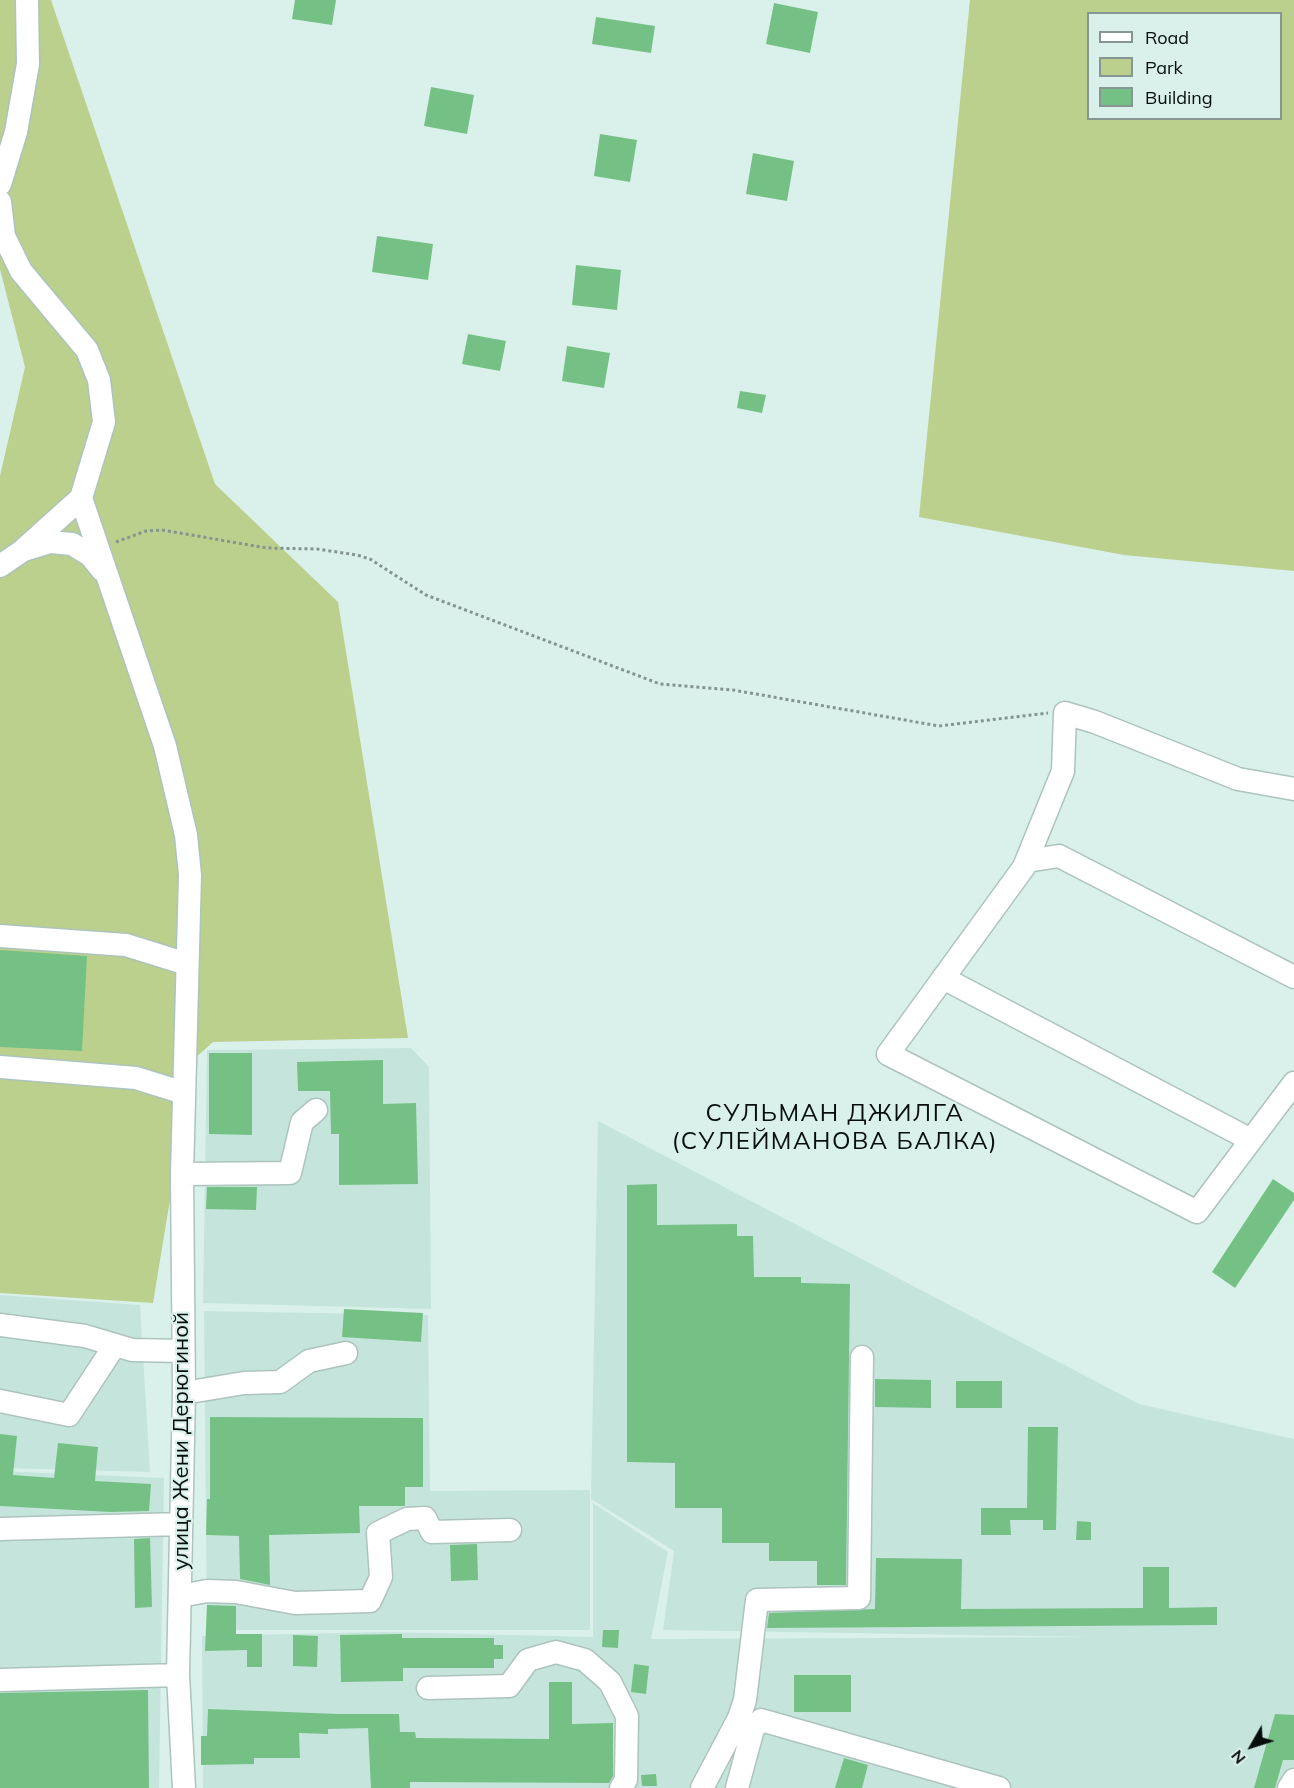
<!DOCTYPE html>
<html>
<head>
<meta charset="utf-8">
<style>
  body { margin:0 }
  #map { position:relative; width:1294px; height:1788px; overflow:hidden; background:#daf1eb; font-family:Mulish,sans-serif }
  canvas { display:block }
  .legend { position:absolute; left:1087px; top:12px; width:195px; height:108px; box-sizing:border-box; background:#daf1eb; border:2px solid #869692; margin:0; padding:8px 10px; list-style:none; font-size:18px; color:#070e0c }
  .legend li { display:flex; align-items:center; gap:12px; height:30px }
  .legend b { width:30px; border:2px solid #869692 }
  .north { position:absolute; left:1222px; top:1716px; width:60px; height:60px; -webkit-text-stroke:4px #daf1eb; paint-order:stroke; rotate:231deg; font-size:16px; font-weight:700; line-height:24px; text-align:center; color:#070e0c }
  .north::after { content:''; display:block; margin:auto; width:21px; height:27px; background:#070e0c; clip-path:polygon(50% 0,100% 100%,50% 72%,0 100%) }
</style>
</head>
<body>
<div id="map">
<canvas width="1294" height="1788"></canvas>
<ul class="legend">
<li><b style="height:8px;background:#fff"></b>Road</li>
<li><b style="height:16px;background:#bbd08d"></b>Park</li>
<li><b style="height:16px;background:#75c185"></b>Building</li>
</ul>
<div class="north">N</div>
</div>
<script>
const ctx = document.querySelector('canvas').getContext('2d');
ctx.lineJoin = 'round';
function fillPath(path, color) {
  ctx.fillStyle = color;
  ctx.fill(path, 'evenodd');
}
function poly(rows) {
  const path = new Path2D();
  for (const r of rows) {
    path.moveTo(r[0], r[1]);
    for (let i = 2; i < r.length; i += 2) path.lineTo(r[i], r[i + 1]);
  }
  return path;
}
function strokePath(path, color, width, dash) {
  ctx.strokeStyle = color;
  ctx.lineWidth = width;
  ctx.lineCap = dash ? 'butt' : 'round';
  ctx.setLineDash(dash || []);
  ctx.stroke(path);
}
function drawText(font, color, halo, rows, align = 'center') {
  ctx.font = font + ' Mulish,sans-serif';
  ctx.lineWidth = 4.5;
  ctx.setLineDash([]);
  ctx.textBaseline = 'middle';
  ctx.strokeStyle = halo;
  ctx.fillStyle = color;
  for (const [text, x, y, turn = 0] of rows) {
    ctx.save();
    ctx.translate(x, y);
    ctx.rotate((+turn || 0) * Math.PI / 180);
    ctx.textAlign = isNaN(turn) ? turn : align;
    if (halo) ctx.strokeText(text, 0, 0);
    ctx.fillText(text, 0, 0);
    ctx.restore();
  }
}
const built = poly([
  [411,1048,429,1067,431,1309,203,1303,207,1050],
  [598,1121,1139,1404,1294,1439,1294,1788,203,1788,202,1636,384,1632,593,1637,593,1503,668,1552,651,1639,1091,1637,663,1630,674,1551,591,1499],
  [0,1295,140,1305,150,1472,0,1468],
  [204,1311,428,1315,430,1491,590,1490,590,1630,207,1630],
  [0,1471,164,1478,159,1788,0,1788]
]);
const green = poly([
  [0,0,51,0,215,484,338,602,408,1038,213,1042,193,1060,153,1303,0,1293,0,476,25,367,0,269],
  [970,0,1294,0,1294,571,1124,555,919,517],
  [1088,14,1280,14,1280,118,1088,118]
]);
const building = poly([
  [295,0,336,0,332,25,292,19],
  [774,3,818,12,810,53,766,44],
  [596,17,655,26,651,53,592,44],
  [431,87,474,95,467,134,424,126],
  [600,134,637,140,630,182,594,176],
  [753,153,794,161,787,201,746,194],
  [377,236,433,244,428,280,372,272],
  [576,265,621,270,617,310,572,305],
  [468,334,506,341,500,371,462,364],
  [567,346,610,353,604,388,562,381],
  [740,391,766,395,762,413,737,408],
  [0,950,87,956,82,1051,0,1047],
  [209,1053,252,1053,252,1135,209,1134],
  [383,1060,383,1104,416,1103,418,1184,339,1185,339,1134,331,1134,330,1091,298,1091,297,1062],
  [1273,1179,1294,1193,1294,1200,1235,1288,1212,1272],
  [657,1184,657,1225,737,1224,737,1236,753,1236,754,1277,801,1277,801,1283,850,1284,846,1585,817,1585,817,1561,769,1561,769,1543,722,1543,722,1508,675,1508,675,1463,627,1462,627,1185],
  [207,1187,257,1187,256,1210,206,1209],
  [344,1309,423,1313,421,1342,342,1337],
  [875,1379,931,1380,931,1408,875,1407],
  [956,1381,1002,1381,1002,1408,956,1408],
  [210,1417,423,1418,423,1487,405,1487,405,1506,359,1506,360,1533,269,1535,270,1585,240,1579,239,1536,206,1535,207,1499,210,1499],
  [1028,1427,1058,1427,1056,1530,1043,1530,1043,1520,1010,1520,1011,1535,981,1535,981,1508,1027,1508],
  [0,1434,17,1436,13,1475,54,1478,58,1443,98,1447,95,1481,151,1484,149,1511,111,1512,0,1506],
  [1077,1521,1091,1522,1091,1540,1076,1540],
  [150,1538,152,1607,135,1608,134,1539],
  [477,1544,478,1580,451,1581,450,1545],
  [876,1558,962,1559,961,1609,1143,1608,1143,1567,1169,1567,1169,1608,1217,1607,1217,1625,767,1628,769,1613,875,1609],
  [207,1605,236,1606,236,1634,262,1634,262,1667,247,1667,247,1650,205,1651],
  [603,1630,619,1630,618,1648,602,1647],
  [402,1634,402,1638,494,1638,494,1645,503,1645,503,1659,494,1659,494,1668,403,1668,403,1681,341,1682,340,1635],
  [293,1635,318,1636,317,1667,293,1666],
  [634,1664,649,1666,646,1694,631,1692],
  [794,1675,851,1675,851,1712,794,1712],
  [549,1682,572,1682,572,1724,613,1723,613,1776,609,1783,410,1782,410,1788,371,1788,368,1728,328,1729,328,1734,299,1733,300,1758,254,1758,254,1764,201,1765,201,1736,207,1736,208,1709,339,1714,399,1714,400,1732,415,1732,416,1738,549,1739],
  [148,1690,149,1788,0,1788,0,1693],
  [1275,1714,1294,1715,1294,1760,1283,1760,1275,1788,1254,1788],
  [844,1758,868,1765,862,1788,835,1788],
  [656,1774,657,1786,642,1786,641,1775]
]);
const path = poly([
  [116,542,146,531,162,530,267,548,317,549,357,555,370,559,426,595,660,684,733,690,939,726,1048,713]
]);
const minor = poly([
  [0,184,16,132,28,64,27,0],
  [0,202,4,236,21,271,87,350,99,380,104,422,81,498,165,746,186,835,190,875,182,1174,184,1393,178,1675,184,1788],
  [27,549,50,542,72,544,90,555,102,570],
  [0,566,22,551,81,498],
  [1294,789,1238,779,1095,722,1065,713,1063,771,1024,867,888,1054,1197,1212,1294,1083],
  [1027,861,1059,856,1294,977],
  [0,936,126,945,187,964],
  [943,978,1251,1140],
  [0,1067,136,1078,184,1093],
  [182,1174,290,1173,302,1122,316,1110],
  [0,1325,85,1336,132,1350,183,1351],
  [184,1393,244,1383,280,1382,309,1361,346,1353],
  [0,1401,69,1415,115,1345],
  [0,1529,181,1524],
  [180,1596,207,1591,236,1592,295,1603,370,1601,381,1577,378,1533,407,1519,425,1518,432,1532,510,1530],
  [0,1680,178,1675],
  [428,1688,509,1686,528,1660,556,1652,585,1660,610,1682,627,1716,626,1780,621,1788],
  [702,1788,739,1718,745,1700,757,1600,859,1598,862,1357],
  [737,1788,753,1729,761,1720,999,1788],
  [1289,1788,1294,1780]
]);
const streetNames = [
  ["улица Жени Дерюгиной",181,1441,-90]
];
const neighbourhoodNames = [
  ["СУЛЬМАН ДЖИЛГА",835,1114],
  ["(СУЛЕЙМАНОВА БАЛКА)",835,1142]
];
fillPath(built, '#c5e5dc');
fillPath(green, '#bbd08d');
fillPath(building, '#75c185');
strokePath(minor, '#adc3bd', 25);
strokePath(path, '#849591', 3, [3, 3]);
strokePath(minor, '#fff', 22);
drawText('22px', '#070e0c', '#daf1eb', streetNames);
ctx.letterSpacing = '1.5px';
drawText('24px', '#070e0c', '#daf1eb', neighbourhoodNames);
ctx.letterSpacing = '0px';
</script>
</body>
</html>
